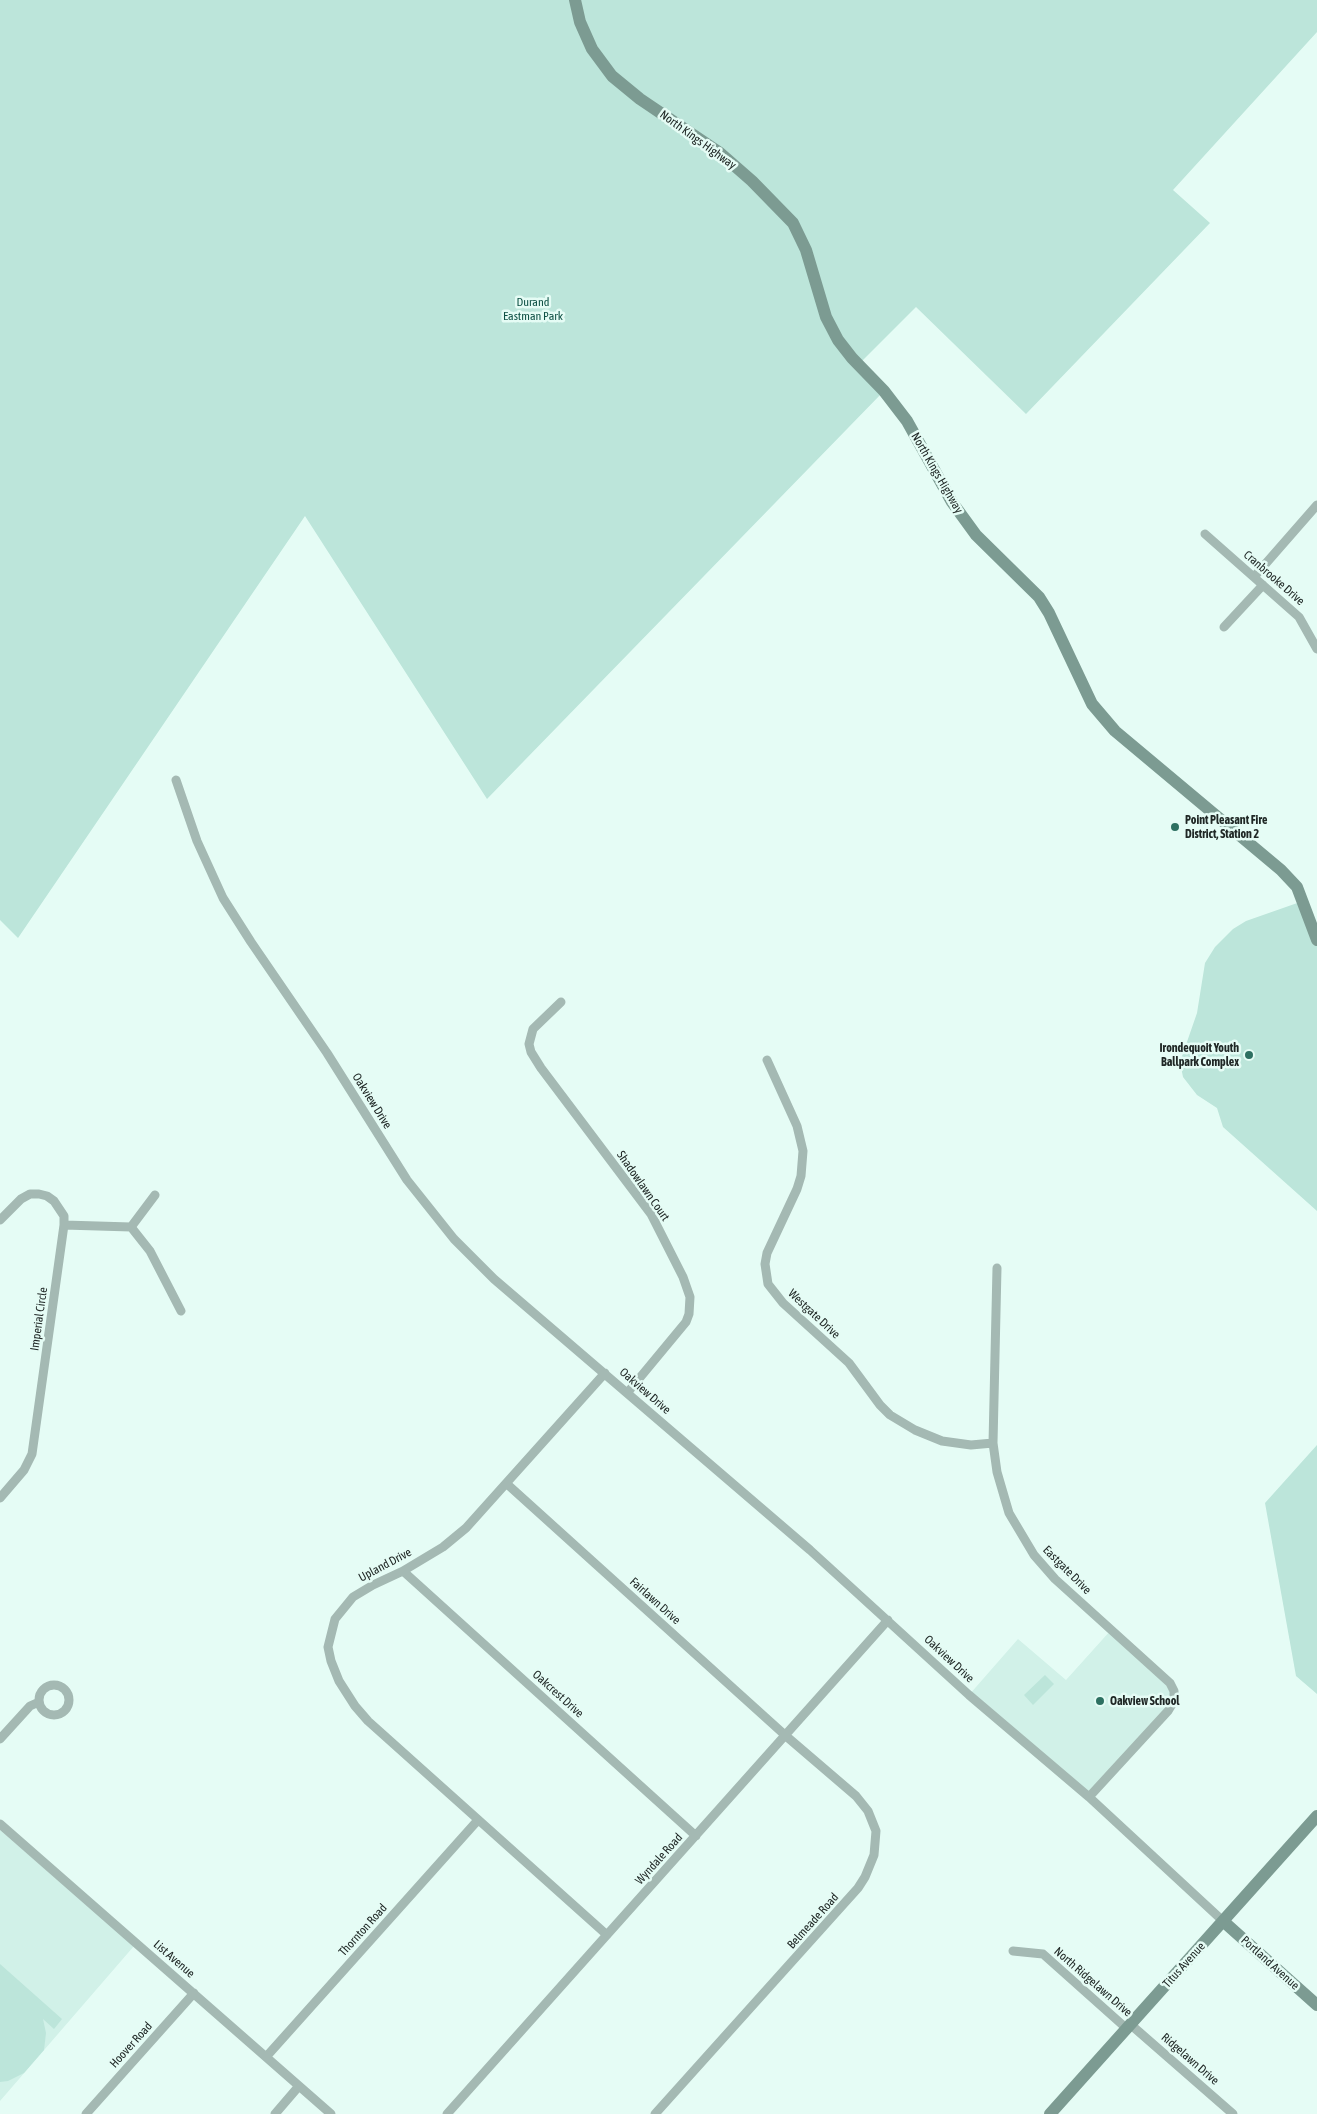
<!DOCTYPE html>
<html>
<head>
<meta charset="utf-8">
<style>
  body { margin:0 }
  canvas { display:block; background:#e5fcf5 }
</style>
</head>
<body>
<canvas width="1317" height="2114"></canvas>
<script>
const ctx = document.querySelector('canvas').getContext('2d');
ctx.lineJoin = 'round';
function fillPath(path, color) {
  ctx.fillStyle = color;
  ctx.fill(path, 'evenodd');
}
function poly(rows) {
  const path = new Path2D();
  for (const r of rows) {
    if (r.length === 3) {
      path.moveTo(r[0] + r[2], r[1]);
      path.arc(r[0], r[1], r[2], 0, 2 * Math.PI);
      continue;
    }
    path.moveTo(r[0], r[1]);
    for (let i = 2; i < r.length; i += 2) path.lineTo(r[i], r[i + 1]);
  }
  return path;
}
function strokePath(path, color, width, dash) {
  ctx.strokeStyle = color;
  ctx.lineWidth = width;
  ctx.lineCap = dash ? 'butt' : 'round';
  ctx.setLineDash(dash || []);
  ctx.stroke(path);
}
function drawText(font, color, halo, rows, align = 'center') {
  ctx.font = font + ' "Asap Condensed",sans-serif';
  ctx.lineWidth = 5;
  ctx.setLineDash([]);
  ctx.textBaseline = 'middle';
  ctx.strokeStyle = halo;
  ctx.fillStyle = color;
  for (const [text, x, y, turn = 0] of rows) {
    ctx.save();
    ctx.translate(x, y);
    ctx.rotate((+turn || 0) * Math.PI / 180);
    ctx.textAlign = isNaN(turn) ? turn : align;
    if (halo) ctx.strokeText(text, 0, 0);
    ctx.fillText(text, 0, 0);
    ctx.restore();
  }
}
const built = poly([
  [1111,1630,1170,1683,1174,1701,1089,1797,969,1695,1018,1639,1066,1680],
  [0,1830,134,1946,0,2101]
]);
const green = poly([
  [0,0,1317,0,1317,32,1173,190,1210,223,1026,414,916,307,857,366,883,392,487,799,305,516,18,938,0,920],
  [1303,901,1317,940,1317,1211,1223,1127,1217,1108,1197,1095,1183,1077,1180,1062,1197,1013,1205,963,1215,947,1233,929,1246,921],
  [1317,1445,1317,1694,1296,1676,1265,1503],
  [1045,1675,1054,1684,1033,1705,1024,1695],
  [0,1964,62,2019,54,2029,43,2019,46,2033,44,2050,24,2073,8,2081,0,2082]
]);
const street = poly([
  [1205,534,1299,617,1317,649],
  [1254,577,1317,505],
  [1224,627,1263,585],
  [176,780,197,841,223,898,251,942,327,1053,407,1180,454,1239,494,1279,810,1550,969,1695,1089,1797,1223,1921],
  [561,1002,533,1029,529,1044,531,1052,541,1068,651,1214,683,1277,690,1297,689,1314,686,1322,628,1392],
  [767,1060,797,1126,803,1151,801,1176,797,1189,767,1253,765,1264,768,1284,783,1303,849,1363,880,1405,890,1415,915,1430,942,1441,971,1445,993,1443],
  [0,1220,21,1199,30,1194,39,1194,47,1196,54,1201,64,1216,64,1225,32,1454,24,1470,0,1498],
  [64,1225,131,1227,155,1195],
  [131,1227,150,1251,181,1311],
  [997,1268,993,1443,997,1472,1009,1513,1034,1555,1055,1579,1170,1683,1174,1691,1174,1701,1168,1711,1089,1797],
  [605,1373,466,1528,443,1547,403,1571,373,1585,353,1597,335,1619,328,1647,331,1661,339,1681,355,1706,368,1721,607,1935],
  [507,1484,786,1736,856,1796,868,1811,876,1831,874,1855,865,1877,858,1888,655,2114],
  [403,1571,696,1836],
  [54,1700,15],
  [0,1739,30,1706,39,1702],
  [0,1824,331,2114],
  [1013,1951,1043,1954,1126,2028],
  [1130,2024,1233,2114],
  [266,2057,478,1820],
  [86,2114,194,1993],
  [275,2114,299,2086],
  [447,2114,888,1620]
]);
const secondary = poly([
  [575,0,580,22,592,49,612,76,640,99,720,153,752,181,793,223,806,250,826,317,838,340,852,358,884,391,907,421,952,502,976,535,1039,597,1049,613,1092,704,1115,731,1281,870,1297,887,1317,940],
  [1223,1921,1317,2005],
  [1050,2114,1317,1816]
]);
const markers = [
  [1175,827,5,"#2d7061"],
  [1249,1055,5,"#2d7061"],
  [1100,1701,5,"#2d7061"]
];
const streetNames = [
  ["North Kings Highway",698,140,36],
  ["North Kings Highway",937,473,60],
  ["Cranbrooke Drive",1274,578,41],
  ["Oakview Drive",372,1101,58],
  ["Shadowlawn Court",643,1186,55],
  ["Westgate Drive",814,1314,43],
  ["Imperial Circle",39,1319,-82],
  ["Oakview Drive",645,1391,41],
  ["Upland Drive",385,1565,-28],
  ["Eastgate Drive",1067,1570,45],
  ["Fairlawn Drive",655,1601,42],
  ["Oakview Drive",949,1659,43],
  ["Oakcrest Drive",558,1694,42],
  ["Wyndale Road",659,1859,-48],
  ["Belmeade Road",813,1921,-48],
  ["Thornton Road",363,1930,-48],
  ["List Avenue",174,1959,41],
  ["Portland Avenue",1270,1963,42],
  ["Titus Avenue",1184,1965,-48],
  ["North Ridgelawn Drive",1093,1982,41],
  ["Hoover Road",131,2045,-48],
  ["Ridgelawn Drive",1190,2059,41]
];
const parkNames = [
  ["Durand",533,302],
  ["Eastman Park",533,316]
];
const poiNames = [
  ["Point Pleasant Fire",1185,820],
  ["District, Station 2",1185,834],
  ["Irondequoit Youth",1239,1048,"right"],
  ["Ballpark Complex",1239,1062,"right"],
  ["Oakview School",1110,1701]
];
fillPath(built, '#d1f1e8');
fillPath(green, '#bce5da');
strokePath(street, '#a4b9b3', 9);
strokePath(secondary, '#7c9b92', 12);
for (const [x, y, r, color] of markers) {
  const dot = new Path2D();
  dot.arc(x, y, r, 0, 2 * Math.PI);
  ctx.fillStyle = color;
  ctx.fill(dot);
  strokePath(dot, '#e5fcf5', 2);
}
drawText('12px', '#202826', '#e5fcf5', streetNames);
drawText('12px', '#0f5145', '#e5fcf5', parkNames);
drawText('bold 12px', '#202826', '#e5fcf5', poiNames, 'left');
</script>
</body>
</html>
